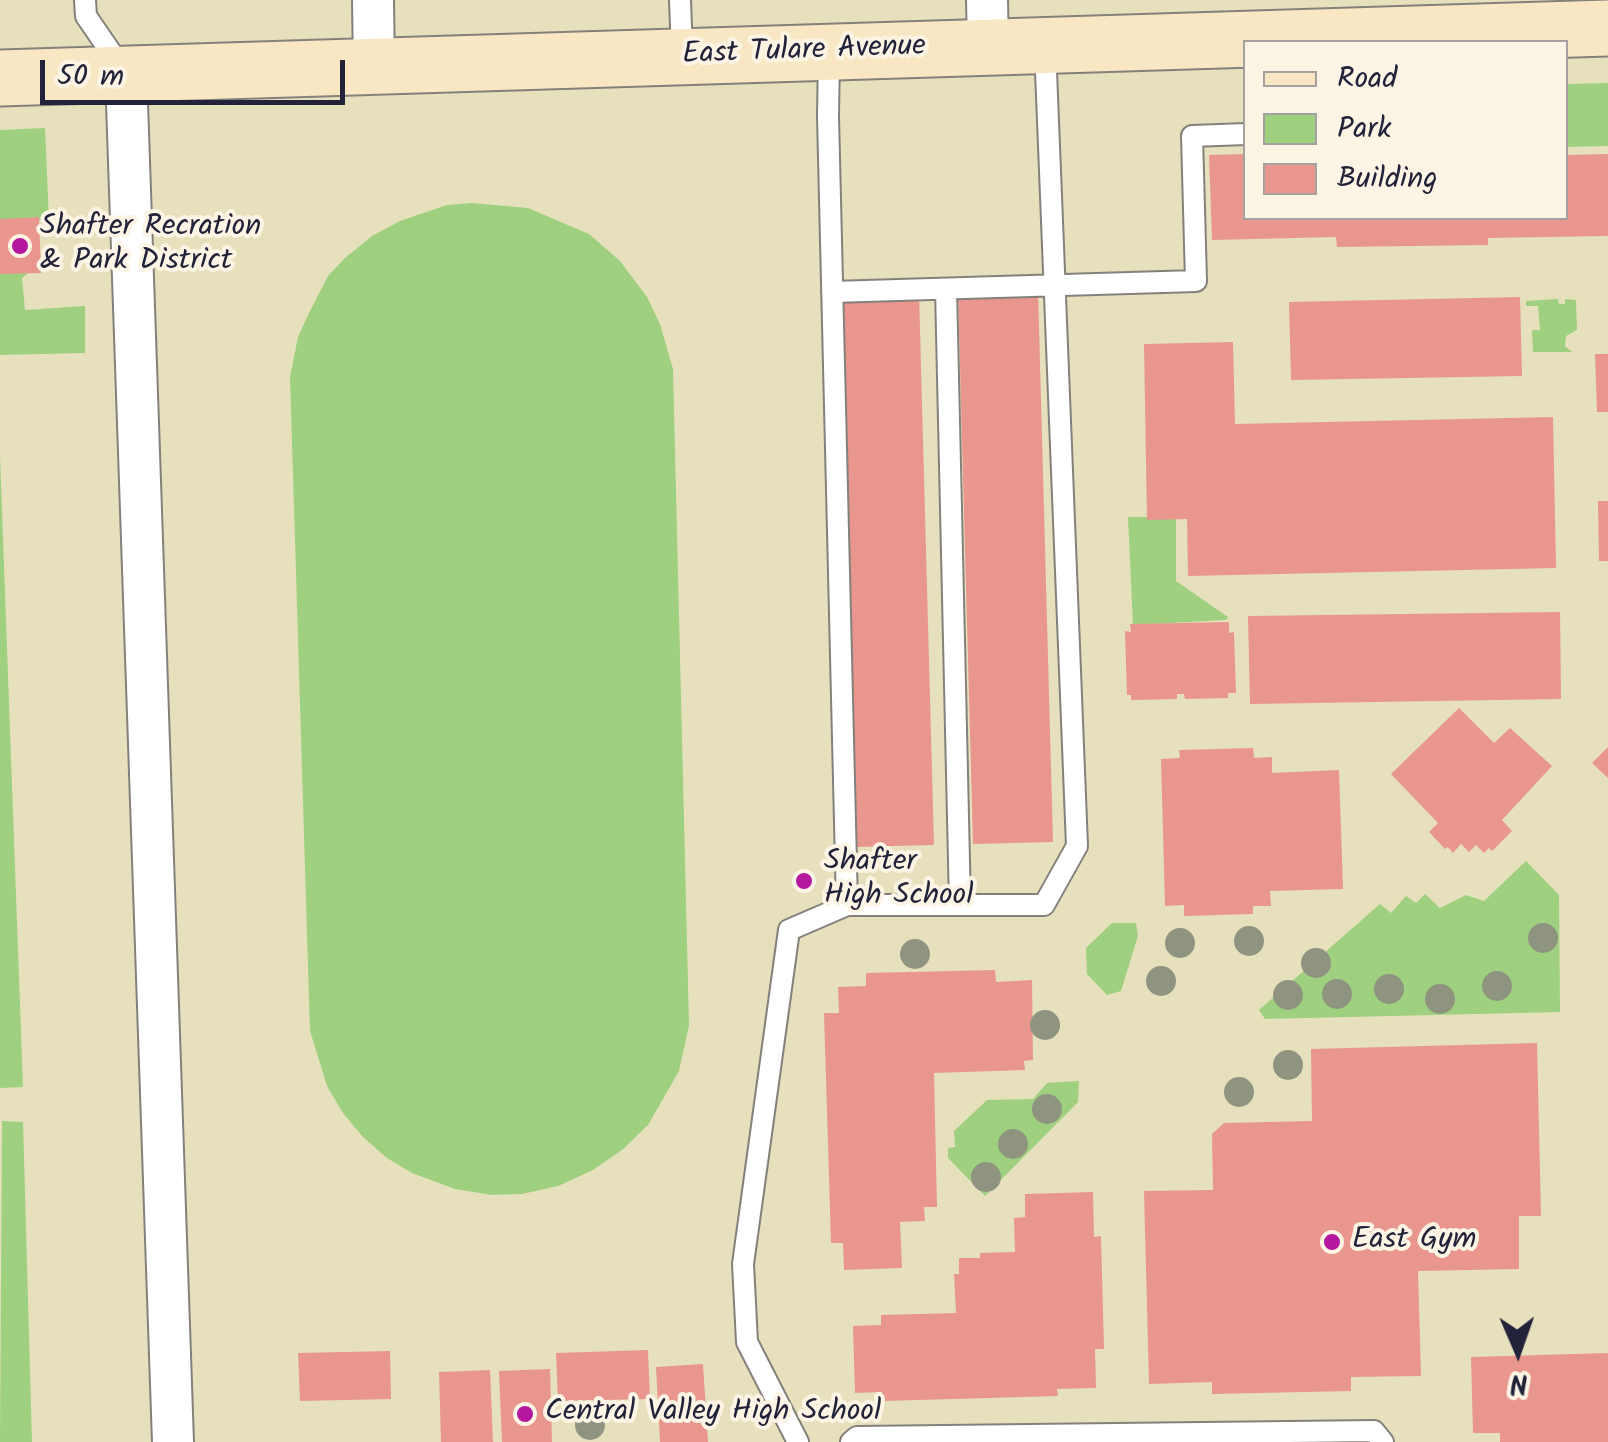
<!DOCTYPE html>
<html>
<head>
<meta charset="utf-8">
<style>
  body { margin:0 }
  #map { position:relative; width:1608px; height:1442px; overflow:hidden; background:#e7e0bc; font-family:Kalam,sans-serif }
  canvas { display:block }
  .legend { position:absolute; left:1243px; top:40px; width:325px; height:180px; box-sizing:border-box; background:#fcf5e5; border:2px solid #a5a1a1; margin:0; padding:12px 18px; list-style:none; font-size:30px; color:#22223b }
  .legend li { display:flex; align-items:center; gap:20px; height:50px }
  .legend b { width:50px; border:2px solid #a5a1a1 }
  .north { position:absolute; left:1468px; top:1302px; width:100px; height:100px; -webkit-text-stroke:8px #fcf5e5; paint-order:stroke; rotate:178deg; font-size:28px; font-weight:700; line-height:40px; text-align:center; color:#22223b }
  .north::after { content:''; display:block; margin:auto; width:35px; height:45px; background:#22223b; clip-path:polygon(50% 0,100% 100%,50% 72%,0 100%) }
  .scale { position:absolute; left:40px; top:60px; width:305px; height:45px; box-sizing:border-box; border:5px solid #22223b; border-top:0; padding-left:12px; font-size:30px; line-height:35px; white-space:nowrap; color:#22223b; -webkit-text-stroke:8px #fcf5e5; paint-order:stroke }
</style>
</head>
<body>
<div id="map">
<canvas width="1608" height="1442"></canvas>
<ul class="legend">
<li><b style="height:12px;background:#f9e7c3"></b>Road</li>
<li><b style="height:28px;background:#9ed07f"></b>Park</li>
<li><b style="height:28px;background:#e8968e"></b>Building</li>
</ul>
<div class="north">N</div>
<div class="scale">50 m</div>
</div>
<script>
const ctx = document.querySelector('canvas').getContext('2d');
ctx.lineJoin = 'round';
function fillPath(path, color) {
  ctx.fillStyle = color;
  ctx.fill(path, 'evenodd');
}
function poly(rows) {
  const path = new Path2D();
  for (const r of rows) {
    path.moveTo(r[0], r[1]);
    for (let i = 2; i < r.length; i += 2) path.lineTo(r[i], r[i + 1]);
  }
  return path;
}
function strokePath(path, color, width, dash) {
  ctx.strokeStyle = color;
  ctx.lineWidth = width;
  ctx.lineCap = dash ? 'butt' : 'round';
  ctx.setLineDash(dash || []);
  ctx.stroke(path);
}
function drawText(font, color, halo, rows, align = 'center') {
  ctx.font = font + ' Kalam,sans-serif';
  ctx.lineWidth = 8;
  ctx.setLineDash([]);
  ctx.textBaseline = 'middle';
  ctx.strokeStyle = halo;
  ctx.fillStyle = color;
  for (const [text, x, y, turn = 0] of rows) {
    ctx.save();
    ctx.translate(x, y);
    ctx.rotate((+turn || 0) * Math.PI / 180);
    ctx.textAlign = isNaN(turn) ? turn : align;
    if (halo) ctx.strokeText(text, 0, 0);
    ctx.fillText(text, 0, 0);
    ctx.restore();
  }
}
const green = poly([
  [1608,83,1608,146,1566,147,1566,84],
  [45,128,49,220,0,221,0,130],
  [471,203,528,208,589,234,620,261,647,297,660,324,673,369,689,1025,679,1071,648,1125,622,1150,593,1170,558,1186,522,1194,492,1195,455,1189,412,1173,387,1158,363,1137,343,1113,327,1086,310,1031,290,377,298,337,308,315,328,276,345,258,372,236,400,221,447,205],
  [32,270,22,278,25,310,85,306,85,353,0,355,0,271],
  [1558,299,1559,304,1565,304,1565,299,1576,300,1577,330,1566,336,1565,346,1572,352,1533,352,1532,330,1540,330,1538,306,1526,306,1526,301],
  [0,456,23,1087,0,1088],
  [1128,517,1176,517,1176,581,1228,617,1226,620,1133,625],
  [1526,861,1559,895,1560,1012,1265,1019,1259,1010,1380,904,1391,913,1406,896,1416,903,1425,894,1440,908,1466,895,1484,901],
  [1112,923,1136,923,1138,936,1121,991,1107,995,1087,974,1086,948],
  [1079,1081,1078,1102,985,1196,948,1158,948,1148,955,1147,954,1131,987,1100,1033,1099,1047,1083],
  [2,1121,23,1122,32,1442,0,1442]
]);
const building = poly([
  [1246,154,1246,218,1566,218,1566,155,1608,154,1608,236,1488,238,1488,245,1337,247,1336,237,1212,240,1209,155],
  [39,217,41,273,0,274,0,219],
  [1038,289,1053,842,973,844,958,292],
  [919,293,934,845,855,847,840,295],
  [1520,297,1522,376,1291,380,1289,302],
  [1233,342,1235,424,1553,417,1556,568,1188,576,1187,519,1147,520,1144,344],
  [1595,354,1608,354,1608,412,1597,412],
  [1598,501,1608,501,1608,561,1599,561],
  [1560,612,1561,699,1250,704,1248,616],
  [1229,622,1229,633,1234,632,1236,693,1228,693,1228,698,1185,699,1184,694,1177,694,1177,699,1131,700,1131,695,1127,695,1125,631,1131,632,1130,624],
  [1459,708,1494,743,1510,728,1552,766,1502,820,1512,831,1492,851,1489,848,1484,853,1476,845,1469,852,1461,844,1453,853,1448,847,1445,849,1429,832,1438,823,1391,774],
  [1608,747,1608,778,1592,763],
  [1253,748,1254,758,1272,757,1272,773,1339,770,1343,889,1270,891,1271,906,1253,906,1253,914,1184,916,1184,905,1165,906,1161,759,1180,758,1179,750],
  [995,970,996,982,1032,980,1033,1060,1024,1061,1025,1070,934,1073,937,1207,924,1207,925,1221,900,1222,902,1268,844,1270,843,1243,831,1243,824,1013,839,1013,838,987,866,986,866,973],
  [1537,1043,1541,1216,1519,1216,1519,1269,1418,1271,1421,1376,1351,1377,1351,1391,1212,1394,1212,1382,1149,1384,1144,1191,1213,1190,1212,1134,1224,1123,1312,1121,1311,1049],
  [1093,1192,1094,1237,1101,1236,1104,1349,1095,1349,1096,1388,1057,1389,1058,1396,883,1401,882,1392,855,1393,853,1326,881,1325,881,1315,956,1313,954,1274,959,1274,959,1258,980,1258,980,1253,1015,1252,1014,1218,1025,1217,1025,1194],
  [648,1350,650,1399,558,1401,556,1353],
  [390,1351,391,1399,300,1401,298,1353],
  [1608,1353,1608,1442,1500,1442,1500,1433,1473,1433,1471,1357],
  [703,1364,708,1442,660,1442,656,1367],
  [550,1369,552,1442,502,1442,499,1371],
  [490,1370,493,1442,441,1442,439,1372]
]);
const lane = poly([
  [85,0,86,16,121,67],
  [680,0,682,53],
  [829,55,828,116,847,905,1044,905,1077,846,1045,46],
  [946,289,960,905],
  [832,292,1196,281,1192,136,1246,134],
  [798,1442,747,1342,743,1264,789,930,847,905],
  [851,1442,857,1437,1374,1431,1383,1442]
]);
const street = poly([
  [373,0,374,66],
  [987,0,988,48],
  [126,74,173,1442]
]);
const secondary = poly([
  [0,78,1608,28]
]);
const trees = [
  [1543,938],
  [1249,941],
  [1180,943],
  [915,954],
  [1316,963],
  [1161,981],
  [1497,986],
  [1389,989],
  [1337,994],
  [1288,995],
  [1440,999],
  [1045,1025],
  [1288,1065],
  [1239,1092],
  [1047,1109],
  [1013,1144],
  [986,1177],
  [590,1425]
];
const markers = [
  [20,246,10,"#b5179e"],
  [804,881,10,"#b5179e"],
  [1332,1242,10,"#b5179e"],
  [525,1414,10,"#b5179e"]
];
const streetNames = [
  ["East Tulare Avenue",804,53,-2]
];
const poiNames = [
  ["Shafter Recration",40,229],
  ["& Park District",40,263],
  ["Shafter",824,864],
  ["High School",824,898],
  ["East Gym",1352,1242],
  ["Central Valley High School",545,1414]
];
fillPath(green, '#9ed07f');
fillPath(building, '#e8968e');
strokePath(lane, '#84817c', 24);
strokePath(street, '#84817c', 44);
strokePath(secondary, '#84817c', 59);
strokePath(lane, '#fff', 20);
strokePath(street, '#fff', 40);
strokePath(secondary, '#f9e7c3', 55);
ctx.fillStyle = '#8f9480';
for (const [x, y] of trees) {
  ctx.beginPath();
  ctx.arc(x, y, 15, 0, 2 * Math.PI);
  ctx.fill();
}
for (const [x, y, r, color] of markers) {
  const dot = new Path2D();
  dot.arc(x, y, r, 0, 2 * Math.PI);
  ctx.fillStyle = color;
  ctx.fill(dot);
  strokePath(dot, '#fcf5e5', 4);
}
drawText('30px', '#22223b', '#fcf5e5', streetNames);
drawText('30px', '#22223b', '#fcf5e5', poiNames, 'left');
</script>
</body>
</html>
